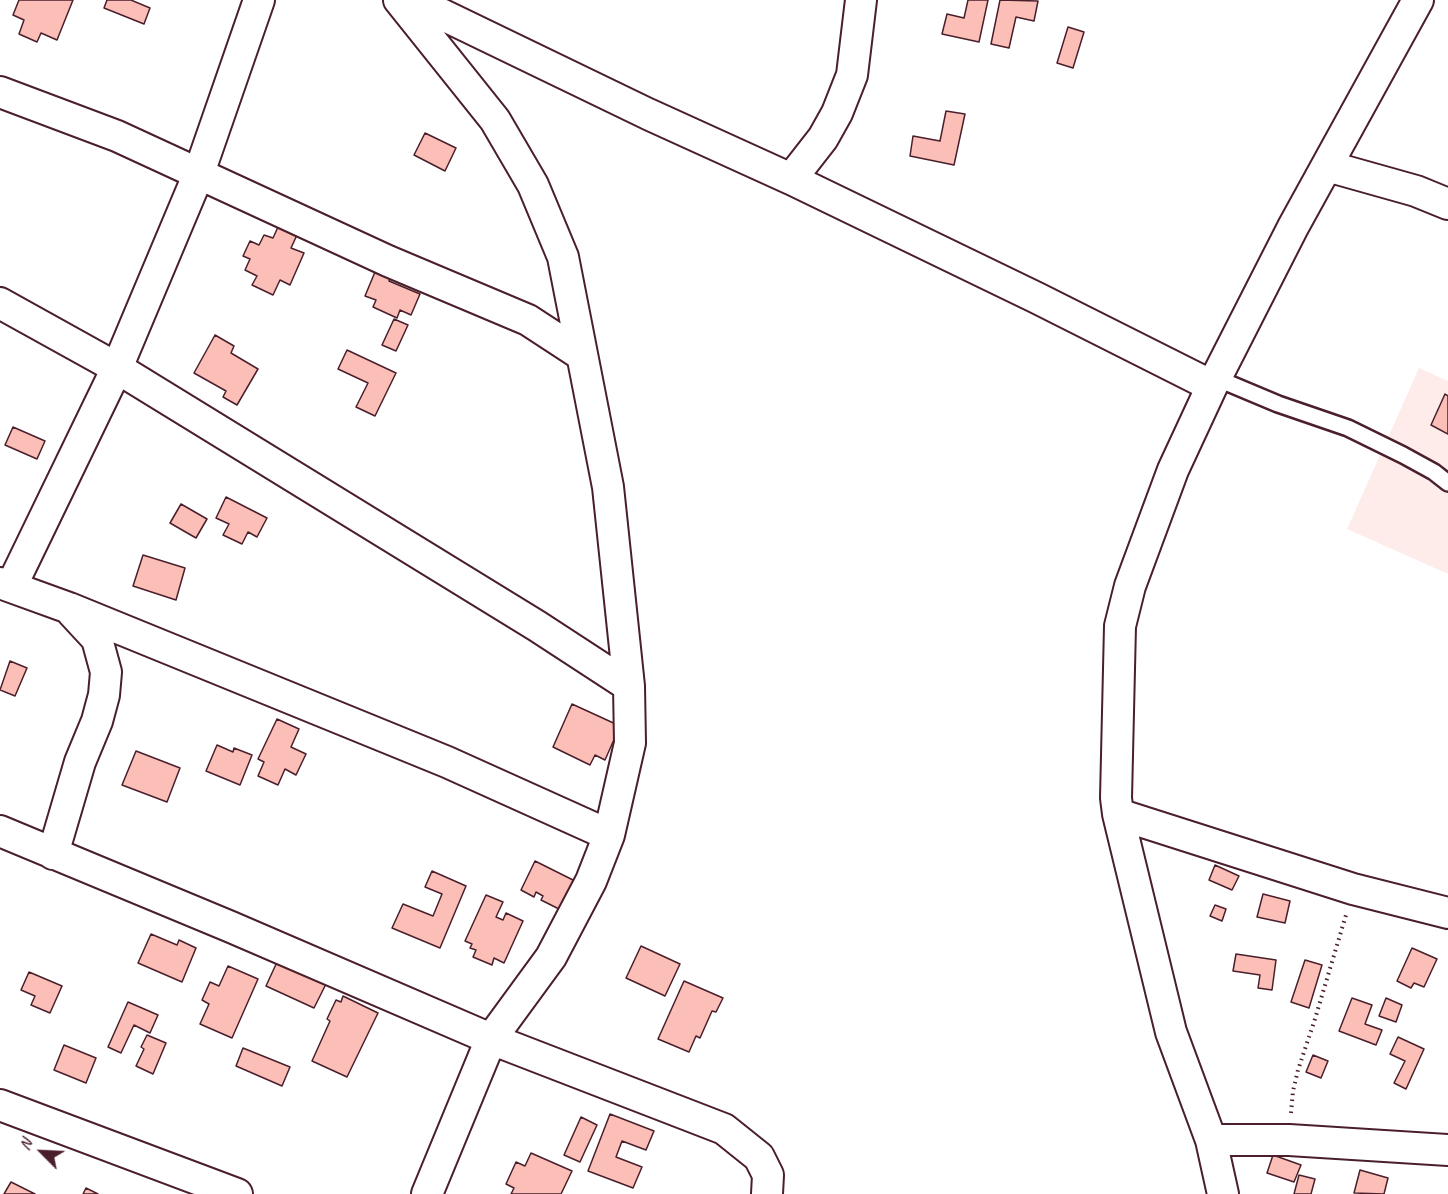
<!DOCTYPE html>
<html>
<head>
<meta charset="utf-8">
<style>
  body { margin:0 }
  #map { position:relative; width:1448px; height:1194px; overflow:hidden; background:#fff; font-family:Caveat,sans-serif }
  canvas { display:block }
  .north { position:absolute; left:12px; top:1122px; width:60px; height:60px; -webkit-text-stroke:4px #fff; paint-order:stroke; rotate:294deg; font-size:16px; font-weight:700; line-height:24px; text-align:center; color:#4a1f2b }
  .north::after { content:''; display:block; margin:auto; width:21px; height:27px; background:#4a1f2b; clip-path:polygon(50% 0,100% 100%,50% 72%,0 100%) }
</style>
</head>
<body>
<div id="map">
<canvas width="1448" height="1194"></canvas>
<div class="north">N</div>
</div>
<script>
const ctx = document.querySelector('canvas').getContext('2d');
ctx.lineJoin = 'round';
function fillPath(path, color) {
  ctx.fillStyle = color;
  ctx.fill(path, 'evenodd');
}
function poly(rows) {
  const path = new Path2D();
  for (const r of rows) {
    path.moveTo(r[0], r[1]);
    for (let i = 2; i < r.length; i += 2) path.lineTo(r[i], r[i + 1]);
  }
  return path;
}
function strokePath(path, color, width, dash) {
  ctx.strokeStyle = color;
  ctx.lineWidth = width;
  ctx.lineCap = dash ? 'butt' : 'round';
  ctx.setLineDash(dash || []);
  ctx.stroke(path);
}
const built = poly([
  [1419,368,1448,381,1448,574,1347,529]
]);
const building = poly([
  [19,0,73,0,57,40,41,33,37,42,19,34,24,20,13,15,19,0],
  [107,0,131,0,150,8,144,24,104,8,107,0],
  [968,0,988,0,979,42,942,34,947,14,964,18,968,0],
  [1000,0,1038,1,1034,21,1016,17,1009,48,991,44,1000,0],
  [1068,27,1084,32,1073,68,1057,63,1068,27],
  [946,111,965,114,954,165,910,156,913,136,940,141,946,111],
  [425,133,456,148,445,171,414,155,425,133],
  [278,227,297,235,291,248,304,253,290,285,280,280,273,295,252,285,257,276,245,270,250,259,243,256,250,241,259,245,264,235,273,238,278,227],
  [375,272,390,278,389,281,420,294,411,315,400,310,397,318,373,307,376,300,365,296,375,272],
  [394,319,408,325,396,351,382,345,394,319],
  [215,335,234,346,231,353,258,369,237,405,223,397,226,391,194,373,215,335],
  [347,350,396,373,375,416,356,407,368,383,338,369,347,350],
  [1445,394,1448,396,1448,434,1431,425,1445,394],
  [13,427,45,441,37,459,5,445,13,427],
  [226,497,267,518,257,537,248,532,242,544,223,535,229,524,216,518,226,497],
  [181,504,207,519,196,538,170,523,181,504],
  [143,555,185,568,176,600,133,586,143,555],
  [10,661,27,668,15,696,0,690,10,661],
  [572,704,620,726,605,760,595,755,590,765,553,747,572,704],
  [277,719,299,729,291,747,306,754,296,775,285,769,278,785,258,776,264,762,258,759,277,719],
  [217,745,233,752,234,748,252,755,240,785,206,771,217,745],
  [136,751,180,768,167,802,122,785,136,751],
  [535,861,577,882,563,911,541,900,543,896,536,892,534,897,521,890,535,861],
  [1215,865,1239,876,1232,890,1209,880,1215,865],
  [432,871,466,886,440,948,392,928,403,904,433,916,442,894,425,887,432,871],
  [1263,894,1290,901,1285,923,1257,917,1263,894],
  [486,895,503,902,496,917,503,920,506,913,523,921,504,963,494,958,492,965,473,957,476,950,470,948,472,944,465,941,486,895],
  [1215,905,1226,909,1222,921,1210,916,1215,905],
  [151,934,177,945,179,940,196,948,182,982,138,963,151,934],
  [641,946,680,964,665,996,626,978,641,946],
  [1412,948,1437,959,1424,987,1414,983,1411,988,1397,981,1412,948],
  [1236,954,1276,960,1272,990,1258,988,1260,975,1233,971,1236,954],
  [1305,960,1322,965,1309,1008,1291,1002,1305,960],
  [277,962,326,984,314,1008,266,986,277,962],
  [228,966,258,979,232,1038,200,1024,209,1004,202,1000,210,982,219,986,228,966],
  [29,972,62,986,50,1013,31,1005,35,996,21,990,29,972],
  [684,981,723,998,716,1012,712,1011,700,1038,696,1036,689,1052,658,1039,684,981],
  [343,996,378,1013,347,1077,312,1061,330,1021,327,1019,336,1000,341,1002,343,996],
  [1352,998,1372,1005,1365,1024,1382,1030,1376,1045,1339,1031,1352,998],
  [1386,998,1402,1005,1396,1022,1379,1016,1386,998],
  [128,1002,158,1015,150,1033,134,1025,121,1053,108,1047,128,1002],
  [147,1035,166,1043,153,1074,136,1066,144,1049,141,1047,147,1035],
  [1398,1037,1424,1049,1406,1089,1394,1083,1405,1061,1390,1054,1398,1037],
  [64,1045,96,1058,86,1083,54,1070,64,1045],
  [243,1048,290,1067,282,1086,236,1066,243,1048],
  [1313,1055,1328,1061,1321,1078,1306,1072,1313,1055],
  [610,1114,654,1131,646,1150,622,1141,616,1157,642,1167,633,1188,588,1171,610,1114],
  [581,1117,597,1125,580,1162,564,1155,581,1117],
  [531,1153,572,1171,561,1194,511,1194,514,1188,506,1184,516,1162,525,1166,531,1153],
  [1273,1155,1301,1165,1294,1182,1267,1173,1273,1155],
  [1360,1170,1388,1178,1384,1194,1354,1193,1360,1170],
  [1299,1175,1315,1179,1311,1194,1294,1194,1299,1175],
  [11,1182,35,1194,4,1194,11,1182],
  [86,1188,98,1194,83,1194,86,1188]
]);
const path = poly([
  [1291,1113,1293,1091,1298,1070,1315,1019,1346,915]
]);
const service = poly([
  [1216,378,1278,404,1348,428,1403,455,1434,472,1448,483]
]);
const minor = poly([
  [399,0,495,120,533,185,563,257,608,487,629,686,630,743,609,835,591,881,551,957,491,1039,427,1194],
  [412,0,648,114,791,179,1037,298,1212,386],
  [0,92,117,136,388,261,528,320,580,354],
  [1327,166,1416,191,1448,204],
  [791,179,823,138,837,113,852,75,861,0],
  [0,303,117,368,537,626,629,686],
  [0,583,69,608,447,762,609,835],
  [11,587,117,368,199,173,259,0],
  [1118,814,1353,889,1448,913],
  [0,831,231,927,491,1039,724,1129,759,1157,768,1175,767,1194],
  [53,854,80,762,97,721,104,695,106,672,97,639,72,612],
  [0,1105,237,1194],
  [1211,1140,1289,1140,1448,1150],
  [1223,1194,1211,1140,1171,1032,1118,814,1116,798,1120,626,1130,586,1173,470,1212,386,1293,227,1418,0]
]);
fillPath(built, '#feecea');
fillPath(building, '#fbbfb8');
strokePath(building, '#4a1f2b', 1.5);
strokePath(service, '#4a1f2b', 20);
strokePath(minor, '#4a1f2b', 34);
strokePath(path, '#4a1f2b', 4, [1.5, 4.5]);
strokePath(service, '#fff', 15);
strokePath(minor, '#fff', 30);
</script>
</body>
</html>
